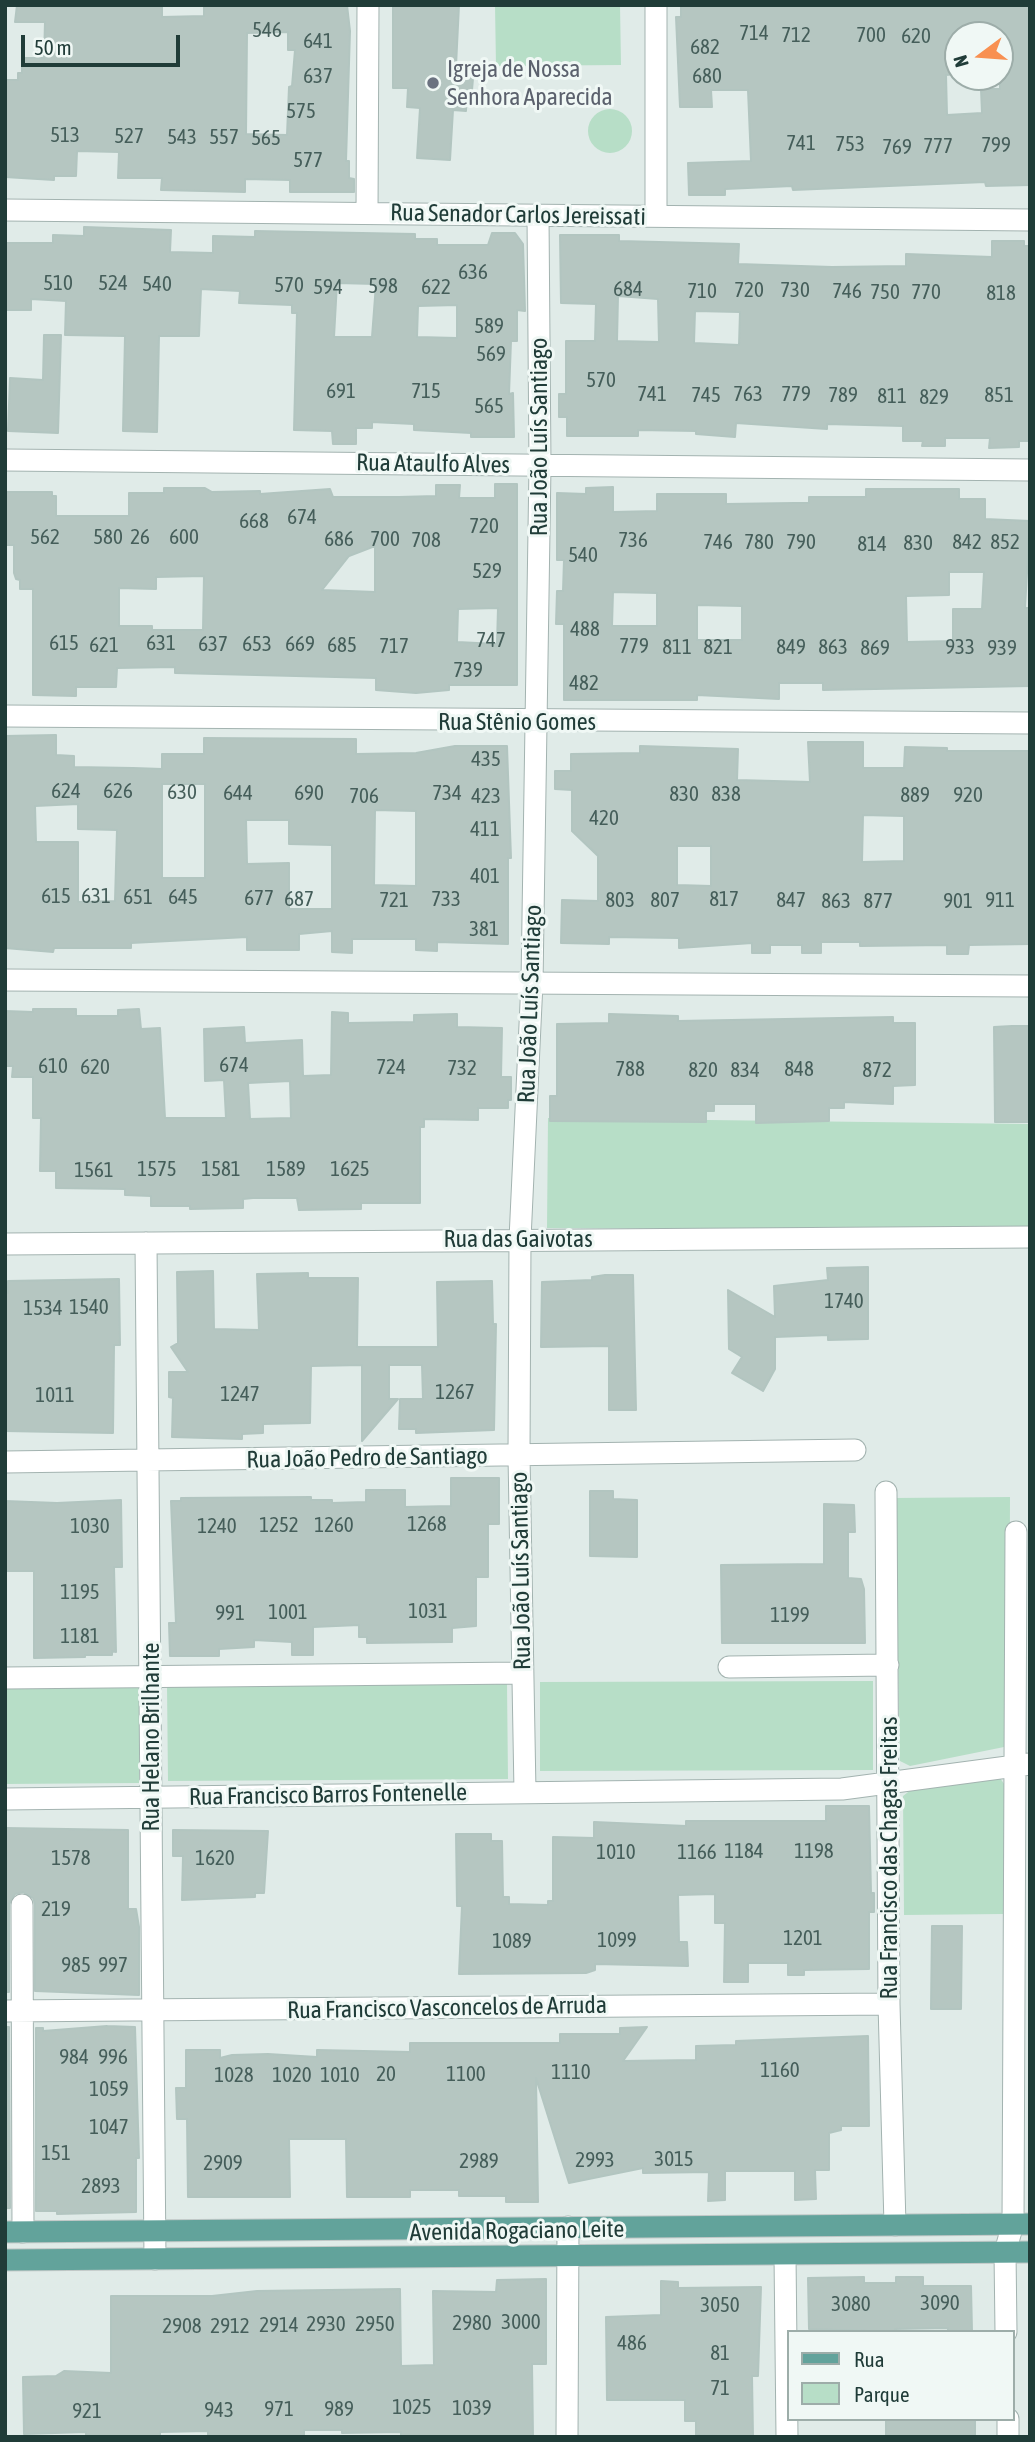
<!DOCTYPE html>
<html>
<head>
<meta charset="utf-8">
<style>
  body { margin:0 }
  #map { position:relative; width:1035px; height:2442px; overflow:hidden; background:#e0ebe8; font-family:"Asap Condensed",sans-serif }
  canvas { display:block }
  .frame { position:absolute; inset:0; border:7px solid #203c38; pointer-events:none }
  .legend { position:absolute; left:787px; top:2330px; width:228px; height:91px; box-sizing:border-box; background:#f0f8f5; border:2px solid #9dada9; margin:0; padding:9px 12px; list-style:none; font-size:21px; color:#203c38 }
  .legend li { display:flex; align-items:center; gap:14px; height:35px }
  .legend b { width:35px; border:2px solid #9dada9 }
  .north { position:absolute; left:944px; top:21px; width:70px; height:70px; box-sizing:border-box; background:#f0f8f5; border:2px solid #9dada9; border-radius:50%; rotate:254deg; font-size:19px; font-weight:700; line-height:28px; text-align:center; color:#203c38 }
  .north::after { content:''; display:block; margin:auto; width:24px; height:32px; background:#f89051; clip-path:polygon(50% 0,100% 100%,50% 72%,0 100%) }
  .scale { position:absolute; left:21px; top:35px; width:159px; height:32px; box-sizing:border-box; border:4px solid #203c38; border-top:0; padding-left:9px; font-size:21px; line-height:24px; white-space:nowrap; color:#203c38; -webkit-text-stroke:5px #f0f8f5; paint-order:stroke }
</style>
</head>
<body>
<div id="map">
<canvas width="1035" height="2442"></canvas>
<div class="frame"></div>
<ul class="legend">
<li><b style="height:9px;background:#62a39b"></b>Rua</li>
<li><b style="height:19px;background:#b7dec7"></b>Parque</li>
</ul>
<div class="north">N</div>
<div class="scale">50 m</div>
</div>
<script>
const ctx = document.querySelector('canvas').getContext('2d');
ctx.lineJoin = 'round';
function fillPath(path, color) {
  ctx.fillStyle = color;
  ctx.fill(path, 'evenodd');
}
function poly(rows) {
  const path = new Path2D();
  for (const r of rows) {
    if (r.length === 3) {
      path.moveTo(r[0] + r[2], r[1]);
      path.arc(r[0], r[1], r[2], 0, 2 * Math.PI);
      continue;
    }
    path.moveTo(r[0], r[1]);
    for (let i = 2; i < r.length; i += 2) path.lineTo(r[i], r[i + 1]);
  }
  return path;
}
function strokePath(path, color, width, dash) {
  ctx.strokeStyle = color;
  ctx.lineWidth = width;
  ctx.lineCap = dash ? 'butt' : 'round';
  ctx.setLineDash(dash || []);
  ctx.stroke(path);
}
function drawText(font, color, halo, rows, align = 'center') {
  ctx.font = font + ' "Asap Condensed",sans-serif';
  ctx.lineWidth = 6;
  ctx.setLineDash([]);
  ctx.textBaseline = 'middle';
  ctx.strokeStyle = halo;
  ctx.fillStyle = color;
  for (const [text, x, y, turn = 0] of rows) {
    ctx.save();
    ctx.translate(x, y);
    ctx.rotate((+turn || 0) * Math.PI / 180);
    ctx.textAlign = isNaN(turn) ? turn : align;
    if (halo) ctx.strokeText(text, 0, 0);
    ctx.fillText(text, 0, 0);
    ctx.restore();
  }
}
const green = poly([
  [495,5,620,5,621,65,496,66],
  [610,131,22],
  [548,1118,1030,1124,1030,1230,547,1228],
  [1010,1497,1009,1746,910,1766,900,1761,895,1498],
  [873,1681,873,1770,540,1771,540,1682],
  [507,1684,508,1779,168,1781,167,1686],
  [5,1688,139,1688,139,1783,5,1784],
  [1000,1778,1007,1788,1004,1914,904,1915,903,1796,912,1789]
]);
const building = poly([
  [17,5,162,5,162,17,204,16,204,5,347,5,350,31,346,161,349,161,349,178,354,179,354,192,290,192,290,180,245,179,245,192,161,190,162,178,118,178,119,152,77,151,76,176,54,176,54,180,5,177,5,80,18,80,18,73,22,73,22,58,44,58,45,22,15,22,17,5],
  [288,32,288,50,295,50,292,86,289,87,287,135,246,134,247,33,288,32],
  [393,5,459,5,456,66,474,67,472,90,467,90,466,111,453,110,450,160,417,158,420,108,407,107,408,88,393,88,393,5],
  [681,5,1030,5,1030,185,986,186,985,182,793,190,792,186,725,189,725,195,689,195,688,163,751,161,748,90,711,90,712,107,680,107,676,17,681,17,681,5],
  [956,35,1000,35,1000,89,981,89,982,113,947,115,946,75,957,74,956,35],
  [84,227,171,230,170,252,213,253,213,236,255,237,255,231,415,234,415,239,437,239,437,245,488,245,492,233,515,233,523,244,525,311,517,310,517,341,511,341,509,394,513,393,514,437,471,437,471,433,414,430,414,424,372,422,372,428,356,428,356,444,333,444,332,431,294,430,297,313,292,313,292,305,239,303,240,291,201,289,199,336,159,336,157,432,123,431,125,336,65,335,66,301,31,299,31,310,5,310,5,243,53,243,53,235,84,236,84,227],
  [337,283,376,284,372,337,334,337,337,283],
  [457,305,457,338,417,337,418,306,457,305],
  [560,235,619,235,619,241,739,244,738,264,832,267,906,266,906,254,992,257,992,241,1024,241,1024,246,1030,246,1030,441,1019,441,1019,447,989,448,990,438,945,438,945,446,922,446,923,441,903,441,903,426,827,424,827,429,736,423,735,437,696,434,696,431,638,430,638,436,567,436,567,417,559,417,559,394,566,394,566,341,595,341,596,304,561,303,560,235],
  [618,296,658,299,659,342,617,341,618,296],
  [695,311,740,312,739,345,694,343,695,311],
  [44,335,61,335,58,433,8,431,10,378,43,380,44,335],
  [495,484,517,484,517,685,449,685,449,690,416,693,376,690,376,678,175,673,175,667,117,668,116,687,76,687,76,696,33,695,33,589,20,589,20,580,16,579,14,573,14,545,5,545,5,492,52,492,52,496,56,496,56,516,129,516,129,493,164,493,164,488,205,488,212,492,260,491,260,494,330,489,333,497,399,497,436,496,436,485,460,485,459,498,495,498,495,484],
  [375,546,375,592,322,590,349,556,375,546],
  [204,576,203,630,152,630,152,626,119,626,119,588,156,589,156,577,204,576],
  [498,608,497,644,457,642,458,609,498,608],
  [613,487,613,512,657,511,657,494,726,494,726,504,794,503,809,503,809,497,866,497,866,489,959,489,959,499,985,499,985,519,1030,521,1025,608,1030,608,1030,686,823,690,823,683,779,683,779,699,697,695,697,700,564,700,564,624,556,624,557,591,563,591,564,560,557,560,557,493,586,494,586,488,613,487],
  [949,572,984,572,982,609,953,609,953,641,907,642,906,596,949,595,949,572],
  [613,592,657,593,657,626,612,626,613,592],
  [697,605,742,606,742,640,697,640,697,605],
  [56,735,56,755,74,756,74,767,133,768,162,769,162,754,204,754,204,738,356,739,356,754,416,753,455,746,507,746,511,858,508,858,508,944,437,942,437,951,416,950,416,939,352,939,352,953,332,952,332,931,299,934,299,950,247,950,247,937,131,943,131,948,54,948,53,952,5,948,5,736,56,735],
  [162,784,205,784,205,878,162,878,162,784],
  [78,804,78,829,117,830,115,901,78,902,78,842,36,842,35,806,78,804],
  [375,810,416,811,416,886,374,885,375,810],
  [246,820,289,820,289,844,332,845,332,909,289,909,289,863,247,864,246,820],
  [808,742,863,742,863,768,904,768,905,747,947,748,947,751,1030,751,1030,944,969,945,968,954,947,954,947,945,860,946,860,942,821,942,821,953,802,953,802,945,770,945,770,953,752,953,752,943,679,948,679,938,609,937,609,944,561,943,562,900,598,901,598,856,572,831,572,790,555,789,555,771,571,771,571,754,640,753,640,746,738,749,737,780,810,782,808,742],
  [863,815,904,816,904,861,862,862,863,815],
  [677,846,711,846,711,886,677,885,677,846],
  [33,1009,76,1009,76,1016,118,1016,118,1010,139,1009,141,1029,160,1028,165,1118,226,1118,224,1080,205,1081,204,1029,244,1027,245,1043,302,1040,303,1076,331,1075,332,1012,348,1013,348,1023,414,1022,414,1015,457,1014,457,1027,502,1028,501,1077,511,1077,511,1100,508,1100,508,1108,478,1108,478,1120,424,1119,424,1127,420,1127,420,1203,361,1203,361,1209,299,1210,297,1198,253,1198,243,1199,243,1208,190,1209,190,1206,151,1206,151,1196,125,1195,125,1189,56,1188,56,1171,40,1171,41,1118,33,1118,33,1077,12,1077,13,1066,5,1066,5,1011,33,1012,33,1009],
  [290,1081,291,1118,250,1119,248,1083,290,1081],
  [609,1014,678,1016,678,1021,893,1017,893,1023,915,1023,915,1085,893,1086,893,1104,844,1102,844,1108,829,1108,829,1121,756,1123,756,1104,714,1104,714,1111,706,1111,706,1122,550,1121,550,1096,557,1096,557,1024,609,1023,609,1014],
  [1012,1026,1030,1026,1030,1122,995,1122,994,1027,1012,1026],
  [868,1267,868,1339,828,1340,828,1335,775,1337,775,1369,763,1391,732,1373,742,1357,729,1349,728,1290,775,1317,774,1286,828,1280,827,1268,868,1267],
  [213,1271,214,1329,259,1330,257,1274,308,1273,308,1278,358,1278,357,1347,438,1347,437,1282,492,1281,493,1324,496,1324,494,1430,416,1433,416,1429,399,1429,400,1399,423,1399,422,1365,389,1365,389,1399,398,1399,362,1441,362,1365,311,1366,310,1423,263,1424,263,1433,242,1434,242,1439,172,1437,173,1398,169,1397,169,1372,188,1372,171,1347,178,1343,177,1272,213,1271],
  [605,1275,633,1275,636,1410,609,1410,609,1346,541,1347,542,1282,592,1280,592,1277,605,1275],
  [119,1279,120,1345,114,1345,113,1433,5,1431,5,1293,8,1293,8,1281,119,1279],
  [451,1478,499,1478,499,1524,488,1524,488,1577,476,1577,476,1626,452,1628,452,1642,367,1643,367,1637,359,1637,359,1625,313,1627,313,1655,292,1655,292,1642,254,1640,254,1647,219,1649,219,1656,170,1656,169,1623,176,1623,171,1501,181,1501,181,1498,311,1497,311,1500,332,1500,332,1503,366,1502,366,1490,405,1490,405,1507,451,1506,451,1478],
  [590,1491,613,1491,613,1499,637,1500,637,1557,590,1556,590,1491],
  [121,1500,122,1567,114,1567,116,1652,112,1651,112,1655,85,1655,85,1657,34,1658,34,1571,5,1571,5,1501,57,1503,121,1500],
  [824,1504,854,1505,855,1532,848,1532,848,1578,861,1579,864,1589,865,1643,722,1643,721,1565,824,1564,824,1504],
  [826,1806,869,1806,871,1893,874,1893,874,1912,869,1912,869,1969,804,1970,804,1975,788,1975,788,1963,748,1963,748,1982,724,1982,725,1923,715,1923,715,1894,678,1895,679,1942,687,1942,688,1966,595,1964,595,1970,586,1973,459,1974,462,1906,457,1906,456,1834,491,1834,491,1841,502,1841,503,1897,509,1897,509,1904,548,1905,548,1901,553,1901,553,1837,594,1838,594,1822,686,1826,686,1821,826,1821,826,1806],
  [5,1828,128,1830,128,1909,136,1909,139,1927,139,1995,35,1991,35,1904,33,1898,23,1892,15,1894,9,1904,9,1992,5,1992,5,1828],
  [173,1830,268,1831,264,1893,255,1893,255,1897,182,1900,183,1856,173,1856,173,1830],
  [932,1926,962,1926,961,2009,931,2009,932,1926],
  [107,2026,135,2027,139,2158,136,2158,136,2212,57,2214,57,2211,36,2211,36,2028,43,2028,43,2031,107,2026],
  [5,2027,9,2027,10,2208,5,2208,5,2027],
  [647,2027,623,2061,696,2060,696,2046,736,2045,736,2041,868,2036,869,2126,841,2126,841,2130,829,2133,829,2170,815,2170,816,2199,795,2200,795,2171,725,2171,725,2200,708,2201,709,2172,643,2173,643,2168,569,2183,536,2078,538,2202,506,2202,506,2196,459,2196,459,2190,410,2190,410,2197,347,2197,346,2139,289,2139,290,2197,188,2197,187,2119,177,2119,176,2088,186,2088,186,2050,220,2050,220,2058,232,2055,268,2054,317,2057,317,2050,410,2052,410,2043,560,2043,560,2034,620,2034,620,2028,647,2027],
  [864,2277,864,2283,896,2283,896,2277,923,2277,923,2286,971,2286,972,2332,948,2332,948,2328,895,2329,895,2332,809,2329,808,2278,864,2277],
  [546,2279,546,2364,532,2364,533,2437,401,2437,401,2432,342,2433,342,2430,304,2430,304,2436,257,2437,208,2437,208,2431,160,2432,160,2437,86,2437,86,2432,24,2434,23,2377,56,2376,64,2371,111,2373,111,2296,212,2296,257,2291,400,2289,401,2366,434,2365,433,2291,496,2292,497,2280,546,2279],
  [661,2281,678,2282,678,2288,761,2287,758,2376,752,2376,753,2437,696,2435,696,2421,685,2421,685,2400,607,2400,606,2317,661,2315,661,2281],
  [886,2419,975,2419,975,2437,886,2437,886,2419]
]);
const minor = poly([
  [656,5,656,216],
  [5,210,1030,220],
  [367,213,368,5],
  [5,460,1030,470],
  [5,716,1030,723],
  [5,980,1030,986],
  [146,1243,155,2259],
  [5,1244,1030,1237],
  [5,1462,855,1450],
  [886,1492,889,2004,895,2225],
  [729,1667,888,1665],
  [5,1678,522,1673],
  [525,1792,519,1456,520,1239,532,982,540,466,538,216],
  [5,1799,842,1789,1030,1764],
  [22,1905,23,2232],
  [5,2011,889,2004],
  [785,2255,787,2437],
  [1006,2332,1005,2252,1013,2224,1016,1532],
  [1008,2419,1008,2437],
  [567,2437,568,2227]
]);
const major = poly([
  [5,2232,1030,2224],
  [5,2260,1030,2252]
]);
const markers = [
  [433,83,7,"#6b7280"]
];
const numberNames = [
  ["546",267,30],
  ["714",754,33],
  ["712",796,35],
  ["700",871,35],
  ["620",916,36],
  ["641",318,41],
  ["682",705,47],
  ["637",318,76],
  ["680",707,76],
  ["575",301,111],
  ["513",65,135],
  ["527",129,136],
  ["543",182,137],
  ["557",224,137],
  ["565",266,138],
  ["741",801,143],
  ["753",850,144],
  ["799",996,145],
  ["777",938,146],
  ["769",897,147],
  ["577",308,160],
  ["636",473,272],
  ["510",58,283],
  ["524",113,283],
  ["540",157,284],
  ["570",289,285],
  ["598",383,286],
  ["594",328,287],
  ["622",436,287],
  ["684",628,289],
  ["720",749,290],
  ["730",795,290],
  ["710",702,291],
  ["746",847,291],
  ["750",885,292],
  ["770",926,292],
  ["818",1001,293],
  ["589",489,326],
  ["569",491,354],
  ["570",601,380],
  ["691",341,391],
  ["715",426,391],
  ["741",652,394],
  ["763",748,394],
  ["779",796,394],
  ["745",706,395],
  ["789",843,395],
  ["851",999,395],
  ["811",892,396],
  ["829",934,397],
  ["565",489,406],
  ["674",302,517],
  ["668",254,521],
  ["720",484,526],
  ["562",45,537],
  ["580",108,537],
  ["26",140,537],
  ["600",184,537],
  ["686",339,539],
  ["700",385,539],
  ["708",426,540],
  ["736",633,540],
  ["746",718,542],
  ["780",759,542],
  ["790",801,542],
  ["842",967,542],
  ["852",1005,542],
  ["830",918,543],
  ["814",872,544],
  ["540",583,555],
  ["529",487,571],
  ["488",585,629],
  ["747",491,640],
  ["615",64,643],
  ["631",161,643],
  ["637",213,644],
  ["653",257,644],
  ["669",300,644],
  ["621",104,645],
  ["685",342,645],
  ["717",394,646],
  ["779",634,646],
  ["811",677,647],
  ["821",718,647],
  ["849",791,647],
  ["863",833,647],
  ["933",960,647],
  ["869",875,648],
  ["939",1002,648],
  ["739",468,670],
  ["482",584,683],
  ["435",486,759],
  ["624",66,791],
  ["626",118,791],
  ["630",182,792],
  ["644",238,793],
  ["690",309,793],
  ["734",447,793],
  ["830",684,794],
  ["838",726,794],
  ["889",915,795],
  ["920",968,795],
  ["706",364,796],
  ["423",486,796],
  ["420",604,818],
  ["411",485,829],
  ["401",485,876],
  ["615",56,896],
  ["631",96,896],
  ["651",138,897],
  ["645",183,897],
  ["677",259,898],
  ["687",299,899],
  ["733",446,899],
  ["817",724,899],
  ["721",394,900],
  ["803",620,900],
  ["807",665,900],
  ["847",791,900],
  ["911",1000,900],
  ["863",836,901],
  ["877",878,901],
  ["901",958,901],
  ["381",484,929],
  ["674",234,1065],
  ["610",53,1066],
  ["620",95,1067],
  ["724",391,1067],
  ["732",462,1068],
  ["788",630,1069],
  ["848",799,1069],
  ["820",703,1070],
  ["834",745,1070],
  ["872",877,1070],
  ["1575",157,1169],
  ["1581",221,1169],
  ["1589",286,1169],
  ["1625",350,1169],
  ["1561",94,1170],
  ["1740",844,1301],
  ["1540",89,1307],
  ["1534",43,1308],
  ["1267",455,1392],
  ["1247",240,1394],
  ["1011",55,1395],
  ["1268",427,1524],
  ["1252",279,1525],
  ["1260",334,1525],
  ["1030",90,1526],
  ["1240",217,1526],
  ["1195",80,1592],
  ["1031",428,1611],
  ["1001",288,1612],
  ["991",230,1613],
  ["1199",790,1615],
  ["1181",80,1636],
  ["1184",744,1851],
  ["1198",814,1851],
  ["1010",616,1852],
  ["1166",697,1852],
  ["1578",71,1858],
  ["1620",215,1858],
  ["219",56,1909],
  ["1201",803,1938],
  ["1099",617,1940],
  ["1089",512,1941],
  ["985",76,1965],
  ["997",113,1965],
  ["984",74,2057],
  ["996",113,2057],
  ["1160",780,2070],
  ["1110",571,2072],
  ["20",386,2074],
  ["1100",466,2074],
  ["1028",234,2075],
  ["1020",292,2075],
  ["1010",340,2075],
  ["1059",109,2089],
  ["1047",109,2127],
  ["151",56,2153],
  ["3015",674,2159],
  ["2993",595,2160],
  ["2989",479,2161],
  ["2909",223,2163],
  ["2893",101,2186],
  ["3090",940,2303],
  ["3080",851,2304],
  ["3050",720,2305],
  ["3000",521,2322],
  ["2980",472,2323],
  ["2930",326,2324],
  ["2950",375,2324],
  ["2914",279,2325],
  ["2908",182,2326],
  ["2912",230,2326],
  ["486",632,2343],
  ["81",720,2353],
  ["71",720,2388],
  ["1025",412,2407],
  ["1039",472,2408],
  ["971",279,2409],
  ["989",339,2409],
  ["943",219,2410],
  ["921",87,2411]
];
const worshipNames = [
  ["Igreja de Nossa",447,69],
  ["Senhora Aparecida",447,97]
];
const streetNames = [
  ["Rua Senador Carlos Jereissati",518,215,1],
  ["Rua João Luís Santiago",539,437,-90],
  ["Rua Ataulfo Alves",433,464,1],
  ["Rua Stênio Gomes",517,722],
  ["Rua João Luís Santiago",530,1004,-88],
  ["Rua das Gaivotas",518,1239],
  ["Rua João Pedro de Santiago",367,1458,-1],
  ["Rua João Luís Santiago",521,1571,-91],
  ["Rua Helano Brilhante",151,1737,-90],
  ["Rua Francisco Barros Fontenelle",328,1795,-1],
  ["Rua Francisco das Chagas Freitas",889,1858,-90],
  ["Rua Francisco Vasconcelos de Arruda",447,2008,-1],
  ["Avenida Rogaciano Leite",517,2231,-1]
];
fillPath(green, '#b7dec7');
fillPath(building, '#b5c6c1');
strokePath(building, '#b2c5c0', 2);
strokePath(minor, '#a3b3b0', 23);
strokePath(major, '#c1c8c7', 23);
strokePath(minor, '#fff', 21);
strokePath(major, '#62a39b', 21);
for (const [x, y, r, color] of markers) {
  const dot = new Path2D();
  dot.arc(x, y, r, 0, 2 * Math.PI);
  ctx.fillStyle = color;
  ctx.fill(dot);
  strokePath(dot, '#f0f8f5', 2.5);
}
drawText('21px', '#455e5a', null, numberNames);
drawText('24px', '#5b616d', '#f0f8f5', worshipNames, 'left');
drawText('24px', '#203c38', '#f0f8f5', streetNames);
</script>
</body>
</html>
